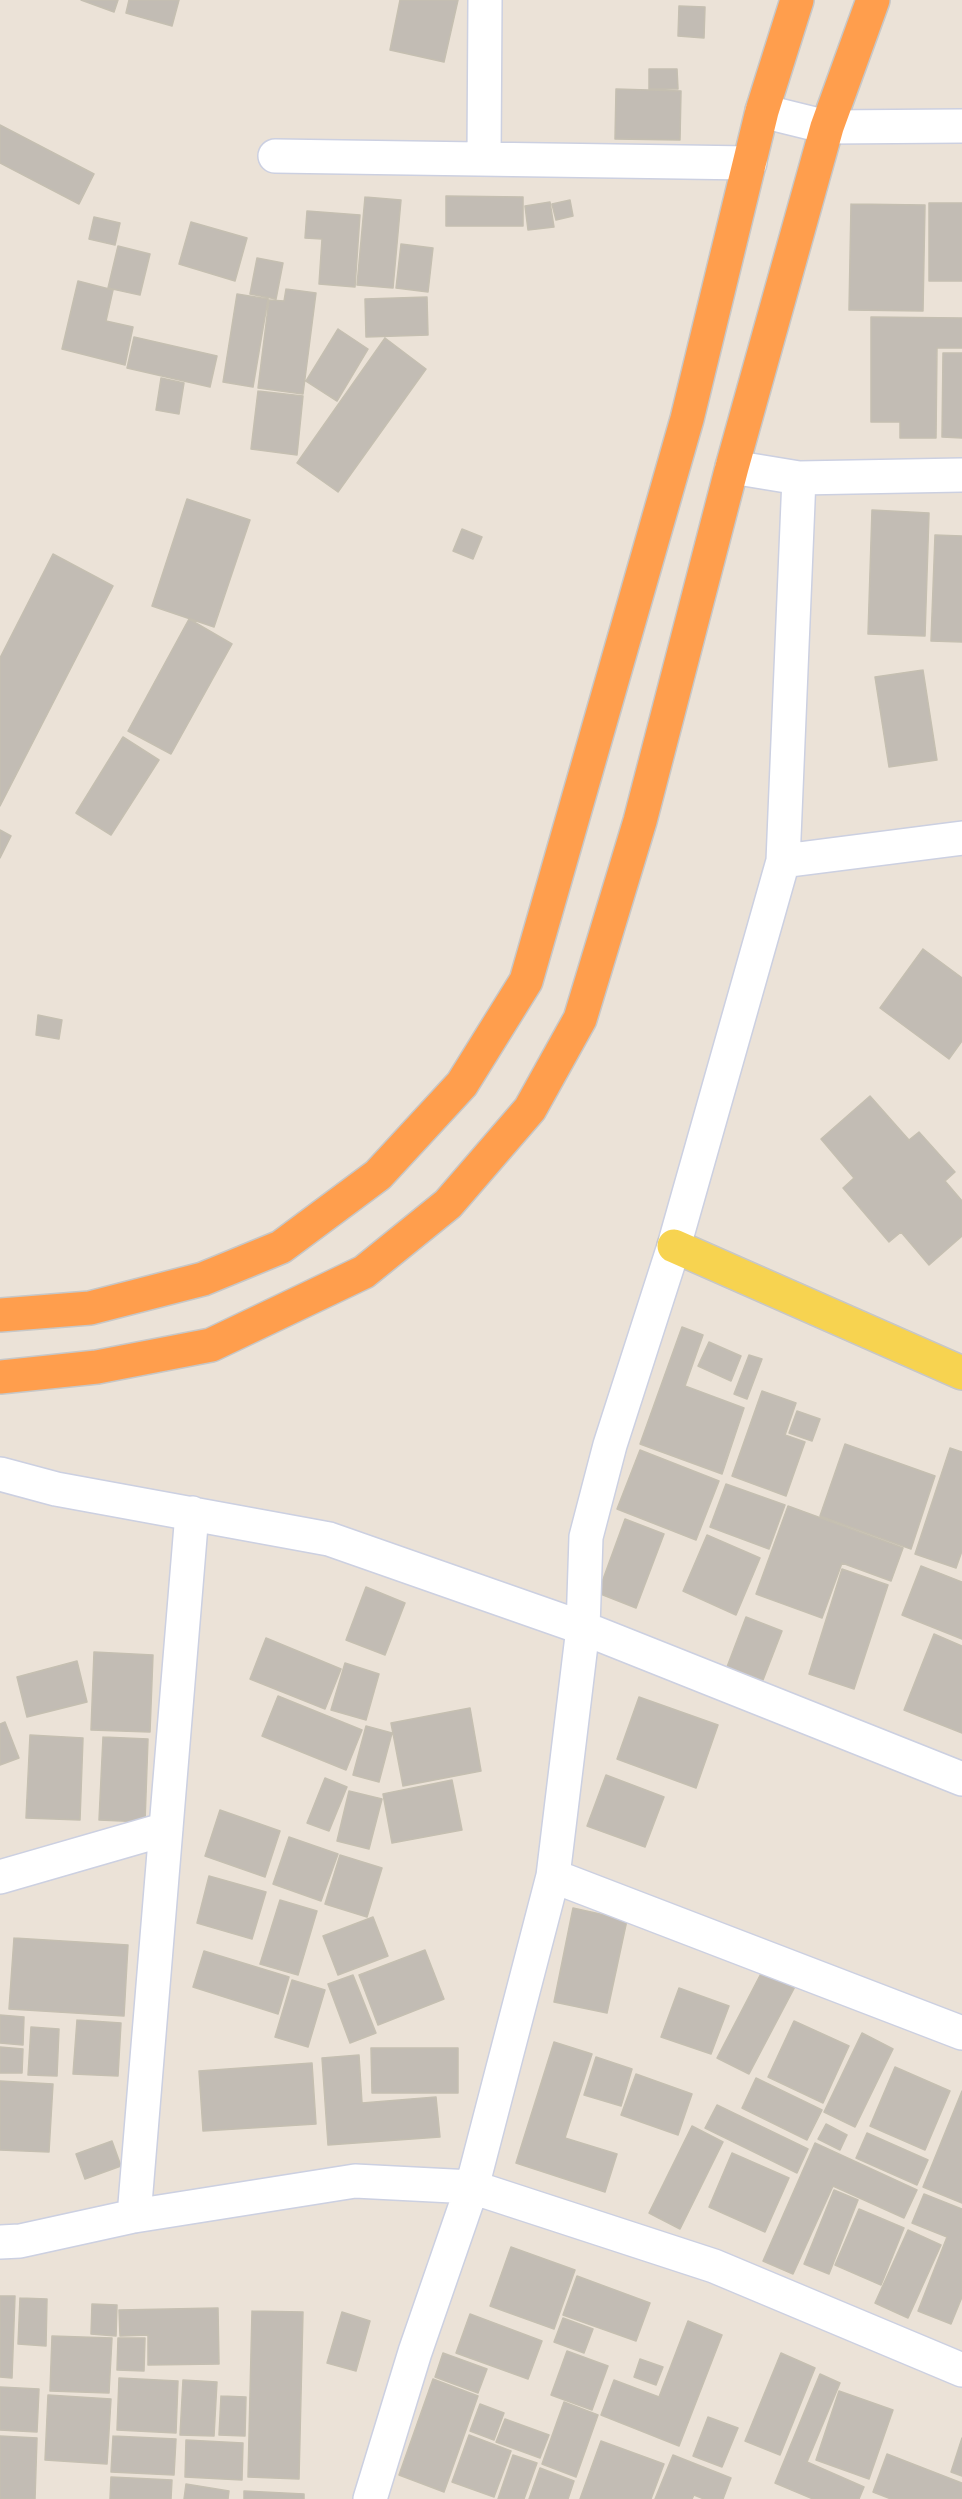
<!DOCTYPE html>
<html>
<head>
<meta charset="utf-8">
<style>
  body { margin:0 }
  canvas { display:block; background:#ebe2d7 }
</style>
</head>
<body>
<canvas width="962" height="2499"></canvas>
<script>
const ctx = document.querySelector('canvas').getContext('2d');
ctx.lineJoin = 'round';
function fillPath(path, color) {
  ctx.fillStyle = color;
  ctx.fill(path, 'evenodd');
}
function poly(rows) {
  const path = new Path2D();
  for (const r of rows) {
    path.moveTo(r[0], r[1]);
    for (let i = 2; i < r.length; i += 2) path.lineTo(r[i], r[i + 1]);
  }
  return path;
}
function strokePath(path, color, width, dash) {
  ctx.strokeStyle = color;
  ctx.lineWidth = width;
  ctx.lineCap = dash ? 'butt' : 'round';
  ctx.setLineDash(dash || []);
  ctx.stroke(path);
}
const building = poly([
  [81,0,118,0,114,12,81,0],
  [129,0,179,0,172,26,126,13,129,0],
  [400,0,458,0,444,62,390,50,400,0],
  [679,6,705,7,704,38,678,36,679,6],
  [649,69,677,69,678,89,649,89,649,69],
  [616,89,681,91,680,140,615,139,616,89],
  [0,125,94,174,79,204,0,163,0,125],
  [446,196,523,197,523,226,446,226,446,196],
  [365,197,401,200,393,288,357,285,365,197],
  [570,200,573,216,556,220,552,204,570,200],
  [550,202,554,227,528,230,525,206,550,202],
  [929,203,962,203,962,281,929,281,929,203],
  [851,204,925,205,923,311,849,310,851,204],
  [307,211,360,215,355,287,319,284,322,239,305,238,307,211],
  [94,217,120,223,115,245,89,239,94,217],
  [191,222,247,238,235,281,179,264,191,222],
  [401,244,433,248,428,292,396,288,401,244],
  [118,246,150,254,140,295,108,288,118,246],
  [257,258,283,263,276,299,250,294,257,258],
  [78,281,113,290,106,321,133,327,125,365,62,349,78,281],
  [286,289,316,293,303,394,258,388,269,300,284,301,286,289],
  [237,294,268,299,253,387,223,382,237,294],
  [427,297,428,335,366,337,365,299,427,297],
  [871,317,962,318,962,348,937,348,936,438,900,438,900,422,871,422,871,317],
  [338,329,368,349,337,401,306,381,338,329],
  [134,337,217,356,210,387,127,368,134,337],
  [385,338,426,369,338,492,297,463,385,338],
  [943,353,962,353,962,438,942,437,943,353],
  [161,378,184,383,179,414,156,410,161,378],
  [258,391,303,396,297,455,251,449,258,391],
  [187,499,250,520,214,627,152,606,187,499],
  [872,510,929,513,925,636,868,634,872,510],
  [462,529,482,537,473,559,453,551,462,529],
  [935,535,962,536,962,642,931,641,935,535],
  [53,554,113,586,0,806,0,658,53,554],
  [189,619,232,644,171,754,128,731,189,619],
  [923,670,937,760,889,767,875,677,923,670],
  [123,737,159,760,111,835,76,813,123,737],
  [0,830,11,836,0,858,0,830],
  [923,949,962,978,962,1041,949,1059,880,1008,923,949],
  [38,1015,62,1020,59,1039,36,1035,38,1015],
  [870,1096,909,1140,919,1132,955,1172,945,1181,962,1201,962,1236,929,1265,901,1232,889,1242,843,1188,854,1178,821,1139,870,1096],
  [682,1327,703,1335,685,1386,744,1408,722,1474,640,1444,682,1327],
  [709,1342,741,1356,731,1381,698,1366,709,1342],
  [749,1355,762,1359,747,1399,734,1394,749,1355],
  [762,1391,796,1403,785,1435,805,1442,786,1496,732,1476,762,1391],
  [797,1411,820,1419,812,1441,789,1433,797,1411],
  [845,1444,935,1476,911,1549,820,1516,845,1444],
  [950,1448,962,1452,962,1551,956,1568,915,1554,950,1448],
  [640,1450,719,1481,696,1540,617,1509,640,1450],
  [726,1484,785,1505,769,1549,710,1527,726,1484],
  [788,1506,903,1548,891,1581,842,1563,822,1618,756,1594,788,1506],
  [625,1519,664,1534,636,1608,598,1593,625,1519],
  [707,1535,760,1558,736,1615,683,1591,707,1535],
  [921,1566,962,1582,962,1639,902,1615,921,1566],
  [842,1569,888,1585,854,1689,809,1674,842,1569],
  [366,1587,405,1603,385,1655,346,1640,366,1587],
  [746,1617,782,1631,763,1680,727,1667,746,1617],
  [934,1634,962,1646,962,1733,904,1710,934,1634],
  [266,1638,341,1669,325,1709,250,1679,266,1638],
  [94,1652,153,1655,150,1732,91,1730,94,1652],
  [77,1661,87,1702,27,1717,17,1677,77,1661],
  [345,1663,379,1674,366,1720,331,1710,345,1663],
  [278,1696,362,1730,346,1770,262,1736,278,1696],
  [639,1697,718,1725,696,1788,617,1759,639,1697],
  [470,1708,481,1771,403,1786,391,1723,470,1708],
  [5,1722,19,1758,0,1765,0,1724,5,1722],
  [366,1726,392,1733,379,1782,353,1775,366,1726],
  [30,1735,83,1738,80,1820,26,1818,30,1735],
  [103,1737,148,1739,145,1822,99,1820,103,1737],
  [606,1775,664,1797,645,1847,587,1826,606,1775],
  [325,1778,347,1787,329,1831,307,1823,325,1778],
  [452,1780,462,1830,392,1843,383,1794,452,1780],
  [349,1791,382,1799,369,1849,337,1841,349,1791],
  [220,1810,280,1831,265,1877,205,1856,220,1810],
  [289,1837,338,1854,321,1901,273,1884,289,1837],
  [340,1855,382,1868,367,1917,325,1904,340,1855],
  [209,1876,266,1892,252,1939,197,1923,209,1876],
  [280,1900,317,1911,298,1975,260,1964,280,1900],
  [573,1908,627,1920,607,2013,554,2002,573,1908],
  [373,1917,388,1956,338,1975,323,1936,373,1917],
  [14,1938,128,1945,124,2016,9,2009,14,1938],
  [425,1950,444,1999,378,2025,359,1975,425,1950],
  [204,1951,289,1977,278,2014,193,1987,204,1951],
  [767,1962,799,1979,749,2074,717,2058,767,1962],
  [353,1975,376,2033,350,2043,328,1984,353,1975],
  [292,1980,325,1990,308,2047,275,2037,292,1980],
  [679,1988,729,2006,711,2054,661,2037,679,1988],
  [0,2015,24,2017,23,2045,0,2043,0,2015],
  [77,2020,121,2023,118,2076,73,2074,77,2020],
  [794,2021,849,2046,823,2103,768,2077,794,2021],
  [31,2027,59,2029,57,2076,28,2075,31,2027],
  [862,2033,893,2049,855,2127,824,2112,862,2033],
  [554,2042,592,2054,565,2138,617,2154,605,2192,516,2163,554,2042],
  [0,2047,23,2049,22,2073,0,2073,0,2047],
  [371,2048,458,2048,458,2093,372,2093,371,2048],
  [359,2055,362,2103,436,2097,440,2137,328,2145,322,2058,359,2055],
  [596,2057,632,2069,621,2106,584,2095,596,2057],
  [312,2063,316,2124,203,2131,199,2071,312,2063],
  [895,2067,950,2091,925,2150,870,2126,895,2067],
  [636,2074,692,2094,678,2135,621,2115,636,2074],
  [756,2078,822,2110,807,2140,742,2108,756,2078],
  [0,2081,53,2084,49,2152,0,2150,0,2081],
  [962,2091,962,2203,923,2187,962,2091],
  [717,2105,808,2149,797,2173,705,2128,717,2105],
  [826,2124,847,2135,840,2150,818,2139,826,2124],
  [692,2126,723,2142,680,2229,649,2213,692,2126],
  [867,2133,928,2160,917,2185,856,2158,867,2133],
  [112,2141,121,2166,85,2179,76,2154,112,2141],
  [815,2143,917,2190,904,2218,833,2186,793,2274,763,2261,815,2143],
  [732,2153,789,2178,765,2232,709,2207,732,2153],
  [834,2190,858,2200,829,2274,804,2264,834,2190],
  [924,2194,962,2209,962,2297,951,2324,918,2311,947,2237,912,2223,924,2194],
  [859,2209,904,2228,881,2285,835,2265,859,2209],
  [908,2230,941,2245,908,2318,875,2303,908,2230],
  [511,2247,575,2270,554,2329,490,2306,511,2247],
  [577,2276,650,2303,636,2341,563,2315,577,2276],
  [0,2296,15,2296,12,2378,0,2377,0,2296],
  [20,2298,47,2299,46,2346,18,2344,20,2298],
  [92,2304,117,2305,116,2336,91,2334,92,2304],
  [218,2308,219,2364,148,2365,148,2335,120,2336,119,2310,218,2308],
  [252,2311,303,2312,299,2479,248,2477,252,2311],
  [342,2312,370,2321,356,2371,327,2363,342,2312],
  [470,2314,542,2341,528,2379,456,2353,470,2314],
  [563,2318,593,2329,584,2353,554,2342,563,2318],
  [688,2321,722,2335,679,2446,601,2415,614,2380,659,2397,688,2321],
  [52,2336,112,2338,109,2393,50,2391,52,2336],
  [118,2338,145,2338,144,2371,117,2370,118,2338],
  [567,2351,608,2366,592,2410,551,2395,567,2351],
  [443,2353,487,2369,478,2393,435,2377,443,2353],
  [781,2353,815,2368,780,2455,745,2441,781,2353],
  [640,2359,663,2367,656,2385,634,2377,640,2359],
  [820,2374,840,2383,807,2462,864,2487,859,2499,813,2499,775,2483,820,2374],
  [119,2378,178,2381,176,2433,117,2430,119,2378],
  [433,2379,478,2396,444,2492,399,2475,433,2379],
  [183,2380,217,2382,214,2436,180,2435,183,2380],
  [0,2387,39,2389,37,2432,0,2430,0,2387],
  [839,2391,893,2410,869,2479,816,2460,839,2391],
  [48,2395,111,2399,107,2464,45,2460,48,2395],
  [221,2396,246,2397,245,2436,219,2435,221,2396],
  [564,2402,598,2415,576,2477,542,2464,564,2402],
  [480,2404,504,2413,494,2440,470,2431,480,2404],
  [708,2417,738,2428,722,2467,693,2456,708,2417],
  [505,2419,549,2435,540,2458,496,2442,505,2419],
  [469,2435,511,2451,494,2497,452,2482,469,2435],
  [0,2436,37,2438,35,2499,0,2499,0,2436],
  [113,2436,176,2439,174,2475,111,2472,113,2436],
  [962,2438,962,2476,951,2472,962,2438],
  [186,2440,243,2443,242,2480,185,2477,186,2440],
  [601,2441,664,2464,651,2499,580,2499,601,2441],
  [887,2454,962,2483,962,2499,891,2499,873,2492,887,2454],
  [513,2455,537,2463,524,2499,498,2499,513,2455],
  [673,2455,731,2478,723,2499,704,2499,694,2495,692,2499,655,2499,673,2455],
  [540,2468,574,2481,568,2499,529,2499,540,2468],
  [111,2477,172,2480,171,2499,110,2499,111,2477],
  [186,2484,229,2491,228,2499,184,2499,186,2484],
  [244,2491,304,2494,304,2499,244,2499,244,2491]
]);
const minor = poly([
  [762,111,827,127,962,126],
  [275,156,750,163],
  [484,158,485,0],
  [732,467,799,478,962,475],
  [783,861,962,838],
  [0,1474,56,1489,329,1539,583,1628,962,1779],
  [553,1876,962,2033],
  [0,1877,166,1829],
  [134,2216,192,1513],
  [0,2242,20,2241,134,2216,355,2181,472,2187,714,2266,962,2370],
  [370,2499,415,2352,472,2187,553,1876,583,1628,586,1537,610,1445,674,1246,783,861,799,478]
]);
const major = poly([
  [674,1246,962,1373]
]);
const highway = poly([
  [0,1315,90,1308,203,1279,281,1247,378,1175,462,1084,526,981,687,419,762,111,797,0],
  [0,1377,97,1367,211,1345,364,1272,448,1204,530,1109,580,1019,640,821,732,467,827,127,873,0]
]);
fillPath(building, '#c2bcb4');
strokePath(building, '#c5bfb1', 1.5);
strokePath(minor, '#ccd0e1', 36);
strokePath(major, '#c7c7c7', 36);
strokePath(highway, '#c7c7c7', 36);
strokePath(minor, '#fff', 33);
strokePath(major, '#f7d350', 33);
strokePath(highway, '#ff9e4d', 33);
</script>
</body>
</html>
